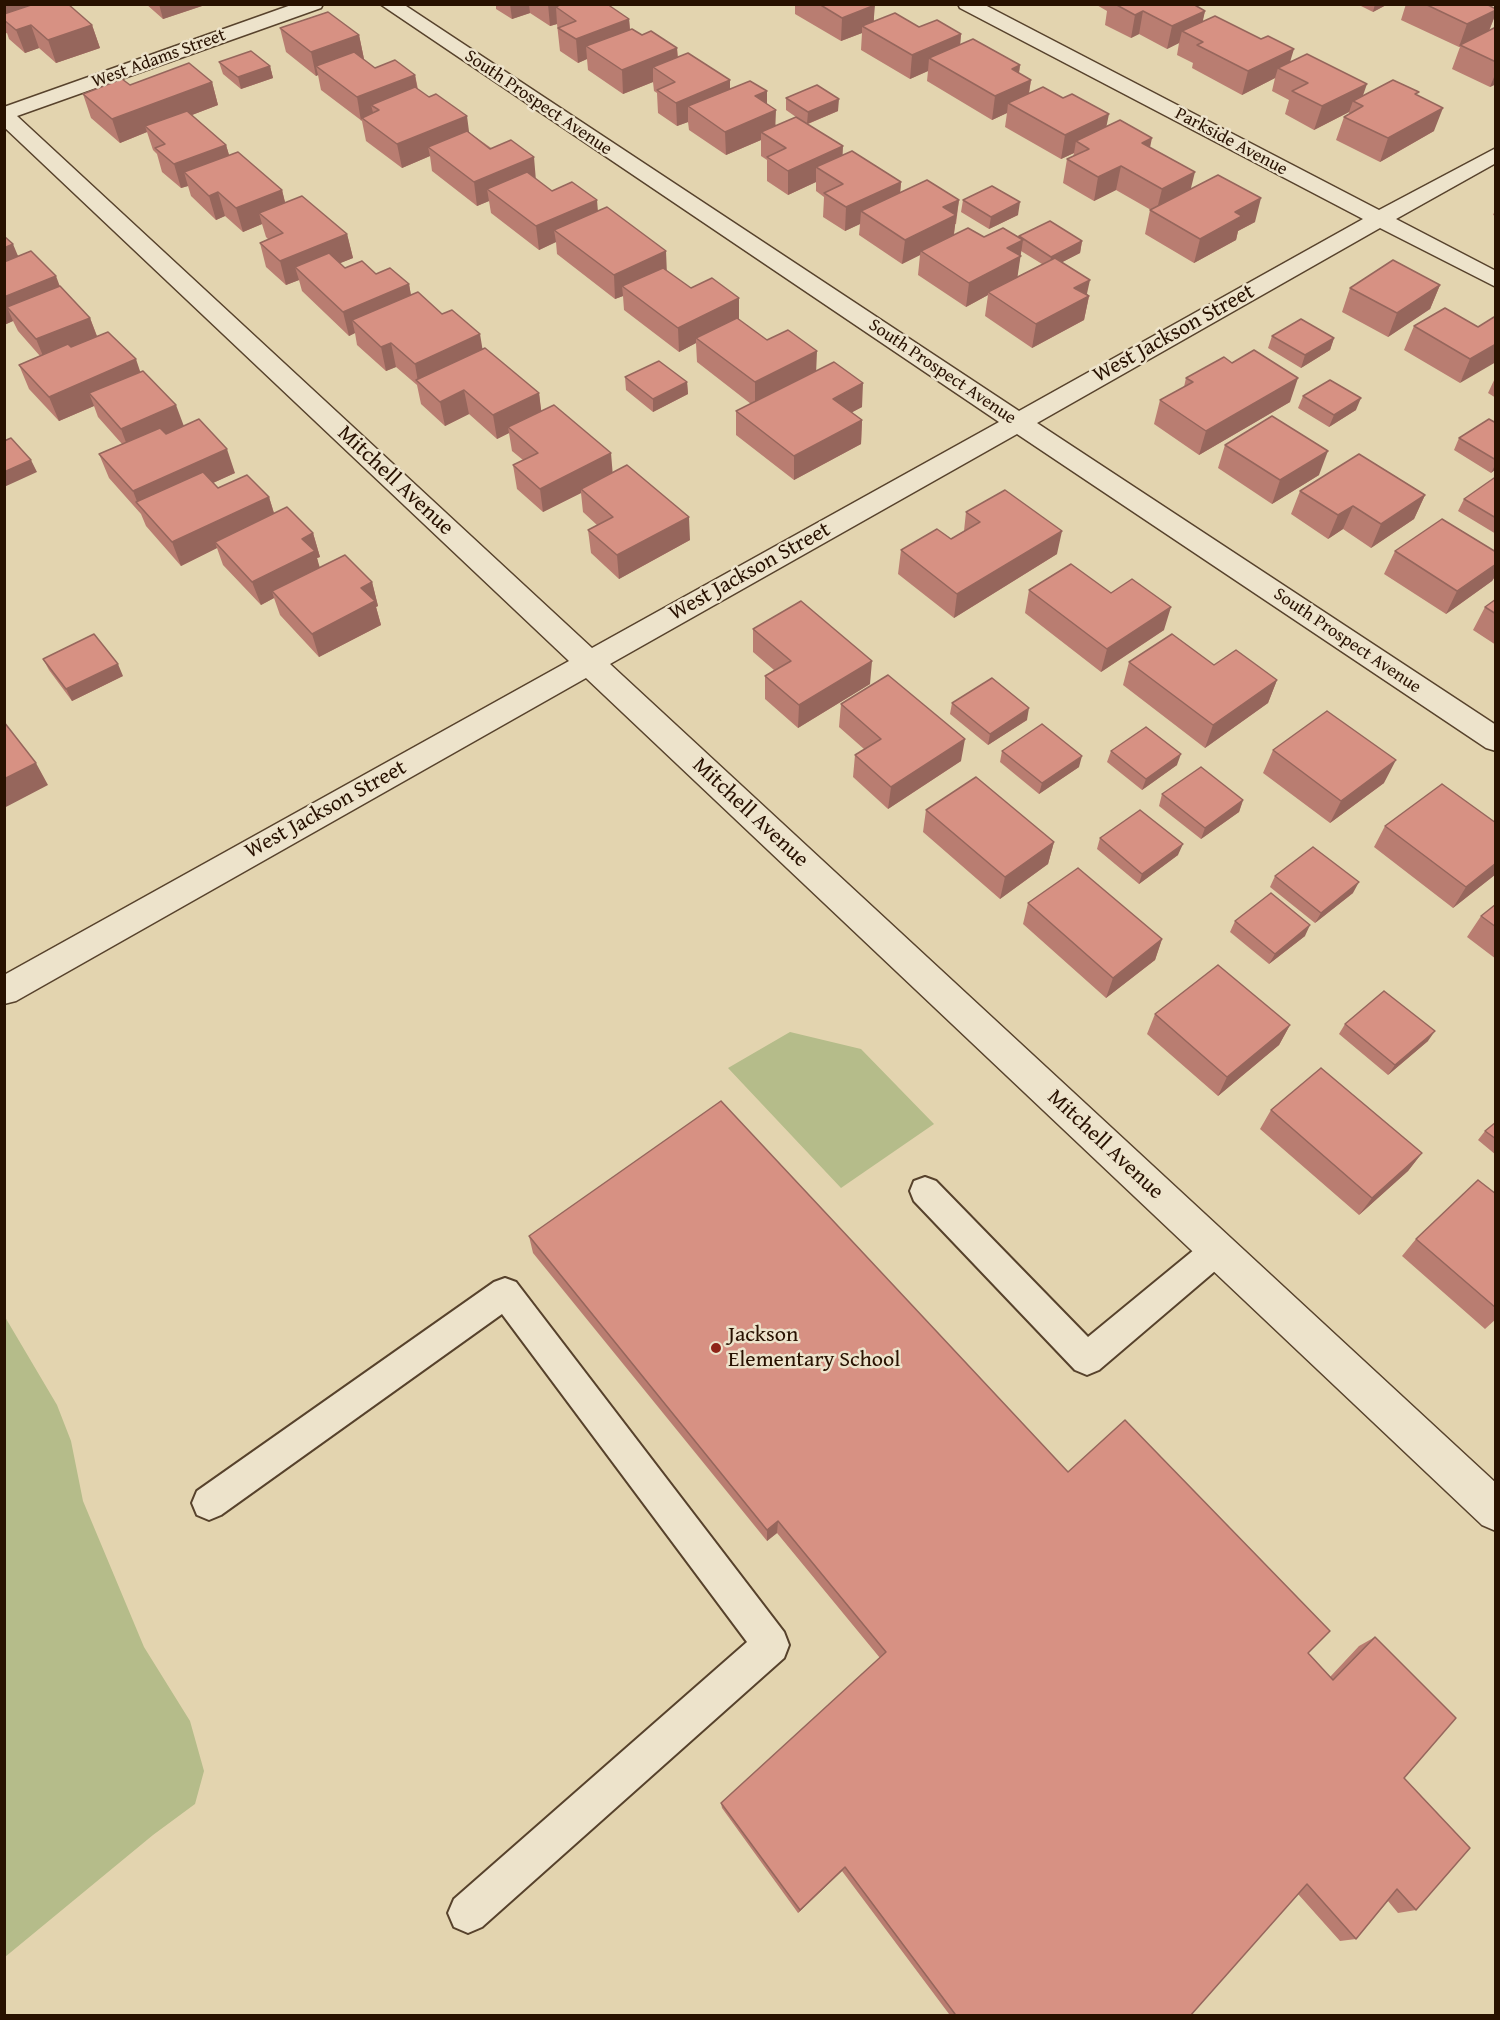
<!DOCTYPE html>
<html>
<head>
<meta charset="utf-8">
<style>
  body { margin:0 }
  #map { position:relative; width:1500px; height:2020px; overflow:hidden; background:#e3d4af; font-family:"Gentium Book Plus",serif }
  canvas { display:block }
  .frame { position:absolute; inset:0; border:6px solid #281100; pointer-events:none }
</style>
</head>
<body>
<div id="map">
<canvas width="1500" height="2020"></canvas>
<div class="frame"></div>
</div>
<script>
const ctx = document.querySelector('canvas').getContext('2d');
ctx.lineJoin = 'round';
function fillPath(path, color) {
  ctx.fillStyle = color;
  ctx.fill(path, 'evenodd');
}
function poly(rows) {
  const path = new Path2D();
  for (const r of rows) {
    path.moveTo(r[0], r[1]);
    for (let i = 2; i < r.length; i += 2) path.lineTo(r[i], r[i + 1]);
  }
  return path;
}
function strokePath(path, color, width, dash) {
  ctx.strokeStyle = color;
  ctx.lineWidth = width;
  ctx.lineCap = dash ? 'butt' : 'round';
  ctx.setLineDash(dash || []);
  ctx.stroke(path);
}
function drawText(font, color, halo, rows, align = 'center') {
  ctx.font = font + ' "Gentium Book Plus",serif';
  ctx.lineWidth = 5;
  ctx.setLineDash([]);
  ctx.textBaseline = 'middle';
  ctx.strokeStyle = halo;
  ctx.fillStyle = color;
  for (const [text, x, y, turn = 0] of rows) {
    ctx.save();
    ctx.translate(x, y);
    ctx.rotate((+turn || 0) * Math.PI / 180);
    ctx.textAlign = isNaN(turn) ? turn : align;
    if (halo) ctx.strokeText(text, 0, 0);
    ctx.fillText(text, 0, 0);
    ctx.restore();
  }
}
const green = poly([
  [790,1032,861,1049,934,1124,841,1188,728,1068],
  [5,1317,57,1405,71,1441,83,1501,144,1647,190,1721,204,1771,195,1804,153,1835,5,1957]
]);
const service = poly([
  [925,1177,936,1181,1088,1337,1206,1240,1217,1236,1228,1240,1233,1250,1228,1260,1099,1370,1087,1375,1075,1370,914,1201,910,1191,914,1181,925,1177],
  [505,1278,516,1282,784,1632,789,1645,784,1658,482,1927,468,1933,454,1927,448,1913,454,1899,747,1642,502,1314,221,1515,209,1520,197,1515,192,1503,197,1491,494,1282,505,1278]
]);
const minor = poly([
  [294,4,323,4,321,8,17,116,592,648,999,422,380,4,403,4,1019,411,1363,219,960,8,958,4,983,4,1379,210,1496,148,1496,163,1396,219,1496,271,1496,287,1380,228,1037,423,1496,725,1496,751,1486,748,1017,434,610,664,1496,1483,1496,1531,1482,1525,586,678,16,1001,4,1004,4,975,569,661,4,127,4,107,294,4]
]);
const wall = poly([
  [4,4,92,25,100,48,56,63,39,48,25,53,9,39,7,33,4,34],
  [146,4,208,4,163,19],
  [496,4,607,4,629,19,630,30,642,35,677,48,678,57,730,89,767,91,767,105,776,126,796,117,786,110,786,98,838,111,808,124,842,155,901,182,900,193,959,200,956,224,955,224,954,235,984,237,1019,237,1019,236,1082,241,1080,253,1062,262,1089,296,1084,320,1032,348,985,316,988,295,966,307,918,275,920,255,902,264,859,235,860,224,845,231,823,217,824,197,816,191,816,182,788,195,767,181,767,160,761,156,761,140,726,155,689,130,688,122,677,126,658,113,657,93,654,91,653,82,623,94,588,70,587,59,578,63,560,51,557,24,550,26,530,13,512,19,496,9],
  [1021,251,1042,264,1017,277,1020,256],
  [795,4,874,4,874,21,919,27,961,34,960,45,1020,65,1019,73,1031,80,1029,94,1106,127,1150,147,1191,189,1255,222,1238,231,1236,240,1194,263,1145,234,1150,210,1151,210,1116,190,1094,201,1063,183,1067,159,1073,157,1074,153,1061,159,1005,127,1007,113,992,120,927,81,928,71,910,79,861,50,862,33,841,41,795,14],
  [1095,4,1193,4,1205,11,1202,22,1363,96,1418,96,1434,131,1380,162,1336,140,1344,117,1349,114,1349,112,1314,130,1285,114,1289,100,1272,91,1275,78,1242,95,1192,68,1193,63,1177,55,1179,43,1167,49,1139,34,1131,38,1105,25,1107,11],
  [1357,4,1388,4,1373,12],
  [1406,4,1486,4,1496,13,1489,31,1496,27,1496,84,1490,87,1452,69,1460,47,1459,47,1401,20],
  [280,28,359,35,364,59,363,59,375,68,415,75,418,89,470,133,552,191,598,211,667,271,691,288,739,320,767,340,816,371,862,407,852,412,862,420,861,444,794,480,736,435,736,411,751,404,697,362,696,343,679,352,624,310,623,296,615,299,557,254,556,242,539,250,491,213,489,201,477,206,432,171,430,156,402,168,366,141,362,121,321,90,318,75,316,76,286,52],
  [219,62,270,66,273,78,241,89,223,74],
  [212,82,218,105,192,115,226,145,229,155,282,190,285,203,347,234,353,258,340,263,345,268,376,274,409,284,411,295,483,349,539,393,541,411,690,540,619,579,591,553,588,530,597,525,583,512,581,493,543,512,517,489,513,465,523,460,512,451,509,433,497,439,469,414,445,426,421,404,417,385,396,367,386,371,357,345,355,333,349,336,302,291,299,280,286,285,266,267,260,243,268,239,266,237,262,224,243,232,225,216,216,220,191,196,188,186,181,188,162,172,157,154,153,150,147,132,120,143,91,118,83,94,130,85],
  [963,200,1018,215,989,229,961,212],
  [1496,208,1496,216,1493,215],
  [4,236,18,256,60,286,90,318,97,336,140,372,184,426,235,473,213,483,218,488,269,497,274,513,313,533,320,557,317,558,319,568,372,582,378,606,376,607,381,625,319,657,280,615,274,598,261,605,223,565,217,548,181,566,146,526,141,514,109,478,99,454,122,444,98,417,94,406,59,421,29,389,19,365,40,356,18,331,13,321,4,325],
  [1440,285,1430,309,1388,337,1342,312,1350,288],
  [1494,317,1460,383,1404,350,1414,326,1478,327],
  [1272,336,1334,338,1330,350,1301,368,1268,348],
  [1496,376,1496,398,1488,393],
  [625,377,687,382,688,394,653,412,626,390],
  [1186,378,1290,402,1199,455,1154,424,1160,400,1184,387],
  [1303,396,1356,410,1329,427,1298,408],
  [1496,423,1496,469,1491,473,1454,450,1459,438],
  [1225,445,1319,475,1272,504,1218,468],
  [1496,479,1496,534,1458,511,1464,499],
  [1300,491,1425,495,1414,519,1371,548,1343,529,1328,539,1291,514],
  [966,512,1057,554,954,618,898,574,901,550,951,539,964,531],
  [1395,551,1496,552,1496,575,1492,581,1446,614,1384,574],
  [1029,590,1164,630,1101,672,1025,613],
  [1496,599,1496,645,1473,630,1485,607],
  [753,629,870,684,798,728,765,699,765,676,774,670,753,652],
  [43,659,123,676,72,701,49,670],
  [1129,662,1214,665,1277,680,1268,703,1205,748,1123,685],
  [952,703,1027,720,988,745,950,714],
  [841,704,961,761,888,809,853,777,855,755,864,749,839,727],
  [1273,750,1384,783,1330,823,1263,773],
  [1002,751,1079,767,1039,794,1000,762],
  [1111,751,1177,765,1142,790,1107,762],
  [1162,794,1243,800,1239,812,1201,839,1159,806],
  [926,810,1054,842,1048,864,1000,899,923,832],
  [1496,823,1496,874,1453,908,1374,847,1385,826],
  [1100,838,1178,855,1139,884,1097,849],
  [1275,876,1353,893,1315,923,1270,887],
  [1028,903,1162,939,1155,960,1106,998,1023,924],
  [1496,904,1496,959,1467,937,1481,916],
  [1235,921,1305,936,1269,964,1230,932],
  [1155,1014,1290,1025,1279,1045,1218,1096,1147,1034],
  [1345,1024,1428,1041,1388,1075,1339,1034],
  [1271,1110,1422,1153,1408,1171,1359,1215,1260,1129],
  [1496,1122,1496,1155,1478,1140,1485,1131],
  [1496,1194,1496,1319,1485,1329,1402,1256,1416,1239],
  [529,1236,1068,1472,1308,1653,1330,1677,1359,1646,1375,1637,1404,1778,1416,1910,1398,1913,1388,1901,1356,1939,1340,1941,1298,1894,1190,2016,947,2016,949,2014,842,1871,798,1913,722,1808,721,1803,880,1658,777,1533,767,1541,533,1253]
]);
const shadedWall = poly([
  [14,4,60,4,4,20,4,7],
  [159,4,208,4,163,19],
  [510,4,529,4,530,13,512,19],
  [548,4,584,4,556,7,557,24,550,26],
  [1375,4,1388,4,1373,12],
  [875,5,873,28,862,26,862,33,841,41,842,18],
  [1496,10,1496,13,1488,33,1460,45,1459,47,1467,24],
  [1143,11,1139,34,1131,38,1135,15],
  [1205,11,1200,34,1182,31,1179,43,1167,49,1172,26],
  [629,19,631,42,586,46,587,59,578,63,576,39],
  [31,25,39,48,25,53,16,30],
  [92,25,100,48,56,63,48,40],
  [961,34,959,57,929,58,928,71,910,79,912,55],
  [359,35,364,59,324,73,316,66,318,75,316,76,311,52],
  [677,48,678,72,653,67,653,82,623,94,622,70],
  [1294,49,1287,72,1278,68,1275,78,1242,95,1248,71],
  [1020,65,1017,86,1031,80,1027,103,1008,103,1007,113,992,120,995,96,1012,69],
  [270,66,273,78,241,89,238,77],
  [1496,72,1496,84,1490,87],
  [415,75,419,99,379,110,371,105,374,116,362,118,361,121,357,97],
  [730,80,730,104,688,106,688,122,677,126,676,103],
  [212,82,218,105,150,131,145,126,147,132,120,143,112,119],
  [1367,84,1360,104,1353,101,1349,112,1314,130,1322,106],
  [767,91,767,114,776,110,775,134,761,132,761,140,726,155,725,132,755,96],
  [839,99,838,111,807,124,808,112],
  [1443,108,1434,131,1380,162,1388,138],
  [1109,114,1104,138,1076,141,1074,153,1061,159,1065,135],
  [467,116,470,139,428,147,430,156,402,168,397,144],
  [1152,138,1147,162,1142,143],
  [226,145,233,168,184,172,188,186,181,188,174,164],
  [843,146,842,170,816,167,816,182,788,195,788,171],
  [534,157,536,181,487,189,489,201,477,206,474,182],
  [1121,166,1116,190,1094,201,1098,177],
  [1195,172,1189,196,1156,213,1162,189],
  [901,182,899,206,861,211,860,224,845,231,846,207],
  [282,190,288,214,259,213,262,224,243,232,236,208],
  [218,192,225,216,216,220,209,196],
  [1261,198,1255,222,1238,231,1236,240,1194,263,1200,239,1235,212],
  [597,200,599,224,554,230,556,242,539,250,536,226],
  [959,200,953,239,921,251,920,255,902,264,905,240,943,207],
  [1020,202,1018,215,989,229,991,217],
  [347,234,353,258,306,277,295,267,299,280,286,285,280,261],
  [1023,240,1017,280,988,292,988,295,966,307,969,283,1007,248],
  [1082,241,1080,253,1049,269,1051,257],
  [13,244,23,268,4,275,4,248],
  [666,251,667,275,622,286,623,296,615,299,614,275],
  [56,276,65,300,7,307,13,321,4,325,4,297],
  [1090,280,1086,298,1089,296,1084,320,1032,348,1036,324,1074,288],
  [409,284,413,308,352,320,355,333,349,336,343,312],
  [1440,285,1430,309,1388,337,1397,313],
  [739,298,739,322,696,338,696,343,679,352,678,328],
  [90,318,99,342,46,363,36,339],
  [480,334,484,358,418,382,415,364],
  [1334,338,1330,350,1301,368,1305,355],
  [391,343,396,367,386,371,381,347],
  [1496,344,1496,362,1460,383,1470,359],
  [817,351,816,375,755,406,755,382],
  [136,359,144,383,89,393,94,406,59,421,49,397],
  [1298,378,1290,402,1199,455,1206,431],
  [687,382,688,394,653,412,653,399],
  [863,383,862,407,832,423,833,399],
  [464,390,469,414,445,426,440,402],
  [539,393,542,417,508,427,509,433,497,439,493,415],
  [1361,398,1356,410,1329,427,1334,415],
  [176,405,185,429,130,453,121,429],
  [862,420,861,444,794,480,794,456],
  [227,449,235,473,146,513,138,504,133,491],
  [1328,451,1319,475,1272,504,1280,480],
  [611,453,613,477,581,489,581,493,543,512,540,489],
  [31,460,37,472,4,487,4,472],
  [1496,463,1496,469,1491,473],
  [1425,495,1414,519,1371,548,1381,524],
  [269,497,276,520,215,542,217,548,181,566,172,542],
  [1353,506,1343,529,1328,539,1338,515],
  [689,517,690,540,619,579,617,555],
  [1062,531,1057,554,954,618,957,594],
  [313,533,320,557,317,558,322,575,272,591,274,598,261,605,252,582,302,539],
  [1496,564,1496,575,1492,581,1446,614,1457,591],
  [372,582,378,606,376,607,381,625,319,657,312,634,361,588],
  [1171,607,1164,630,1101,672,1107,649],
  [872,661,870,684,798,728,799,705],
  [118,664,123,676,72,701,66,689],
  [1277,680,1268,703,1205,748,1213,725],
  [1029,708,1027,720,988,745,990,734],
  [965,739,961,761,888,809,891,787],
  [1181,754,1177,765,1142,790,1146,779],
  [1082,756,1079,767,1039,794,1042,783],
  [1396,760,1384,783,1330,823,1341,801],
  [36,763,48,785,4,808,4,779],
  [1243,800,1239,812,1201,839,1205,828],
  [1054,842,1048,864,1000,899,1005,877],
  [1183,844,1178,855,1139,884,1142,874],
  [1496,863,1496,874,1453,908,1466,887],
  [1359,882,1353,893,1315,923,1321,913],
  [1310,925,1305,936,1269,964,1275,954],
  [1162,939,1155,960,1106,998,1113,978],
  [1290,1025,1279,1045,1218,1096,1227,1077],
  [1435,1031,1428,1041,1388,1075,1395,1065],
  [1422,1153,1408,1171,1359,1215,1372,1198],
  [778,1521,777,1533,767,1541,767,1530],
  [845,1867,842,1871,798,1913,800,1910]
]);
const building = poly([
  [4,4,14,4,4,7,4,4],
  [34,4,68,4,92,25,48,40,31,25,16,30,4,20,4,14,34,4],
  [562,4,607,4,629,19,576,39,558,28,576,21,556,7,562,4],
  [819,4,874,4,875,5,842,18,819,4],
  [1115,4,1193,4,1205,11,1172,26,1143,11,1135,15,1115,4],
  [1425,4,1486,4,1496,9,1496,10,1467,24,1425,4],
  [328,12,359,35,311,52,280,28,328,12],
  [895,13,919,27,937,20,961,34,912,55,862,26,895,13],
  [1215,16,1261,39,1268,36,1294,49,1248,71,1197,45,1203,42,1182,31,1215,16],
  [1496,27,1496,62,1460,45,1496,27],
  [632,29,642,35,651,31,677,48,622,70,586,46,632,29],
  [973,39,1020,65,1012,69,1031,80,995,96,929,58,973,39],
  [251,51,270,66,238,77,219,62,251,51],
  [354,52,375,68,395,60,415,75,357,97,316,66,354,52],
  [688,53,730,80,676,103,657,90,675,82,653,67,688,53],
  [1307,54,1367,84,1322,106,1292,91,1308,83,1278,68,1307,54],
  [189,63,212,82,112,119,83,94,122,79,130,85,189,63],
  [1393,80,1419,92,1415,94,1443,108,1388,138,1344,117,1363,106,1353,101,1393,80],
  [750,81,767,91,755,96,776,110,725,132,688,106,750,81],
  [817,85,839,99,808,112,786,98,817,85],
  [415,87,429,97,436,94,467,116,397,144,362,118,379,110,371,105,415,87],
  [1043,87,1063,98,1072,94,1109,114,1065,135,1008,103,1043,87],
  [187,111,226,145,174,164,155,148,165,144,145,126,187,111],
  [796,117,843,146,788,171,767,157,786,148,761,132,796,117],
  [1120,120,1152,138,1142,143,1195,172,1162,189,1121,166,1098,177,1067,159,1089,149,1076,141,1120,120],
  [467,131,490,149,511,140,534,157,474,182,428,147,467,131],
  [852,151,901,182,846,207,824,193,843,184,816,167,852,151],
  [238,152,282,190,236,208,218,192,209,196,184,172,238,152],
  [527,172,552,191,572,182,597,200,536,226,487,189,527,172],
  [1218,175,1261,198,1235,212,1242,216,1200,239,1150,210,1218,175],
  [927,180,959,200,943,207,956,215,905,240,861,211,927,180],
  [992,186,1020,202,991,217,963,200,992,186],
  [302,196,347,234,280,261,260,243,283,233,259,213,302,196],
  [607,207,666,251,614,275,554,230,607,207],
  [1050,221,1082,241,1051,257,1019,236,1050,221],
  [968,228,984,237,1003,228,1023,240,1007,248,1021,256,969,283,921,251,968,228],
  [4,236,13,244,4,248,4,236],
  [31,251,56,276,4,297,4,262,31,251],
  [329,253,345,268,362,261,376,274,390,268,409,284,343,312,295,267,329,253],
  [1055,258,1090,280,1074,288,1089,296,1036,324,988,292,1055,258],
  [1393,260,1440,285,1397,313,1350,288,1393,260],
  [663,268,691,288,712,278,739,298,678,328,622,286,663,268],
  [60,286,90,318,36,339,7,307,60,286],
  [418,292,442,314,452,310,480,334,415,364,391,343,381,347,352,320,418,292],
  [1445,308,1478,327,1494,317,1496,317,1496,344,1470,359,1414,326,1445,308],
  [737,318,767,340,788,330,817,351,755,382,696,338,737,318],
  [1301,319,1334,338,1305,355,1272,336,1301,319],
  [108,332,136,359,49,397,19,365,68,344,71,347,108,332],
  [485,348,539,393,493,415,464,390,440,402,416,380,485,348],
  [1254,350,1298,378,1206,431,1160,400,1193,382,1186,378,1224,357,1232,363,1254,350],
  [659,361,687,382,653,399,625,377,659,361],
  [834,362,863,383,833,399,862,420,794,456,736,411,834,362],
  [143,371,176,405,121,429,89,393,143,371],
  [1330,380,1361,398,1334,415,1303,396,1330,380],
  [554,405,611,453,540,489,513,465,538,453,508,427,554,405],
  [1272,416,1328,451,1280,480,1225,445,1272,416],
  [199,419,227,449,133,491,99,454,160,428,166,434,199,419],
  [1489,419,1496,423,1496,460,1459,438,1489,419],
  [11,438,31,460,4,472,4,441,11,438],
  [1359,454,1425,495,1381,524,1353,506,1338,515,1300,491,1359,454],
  [627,465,689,517,617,555,588,530,613,517,581,489,627,465],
  [203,472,218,488,247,475,269,497,172,542,136,502,203,472],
  [1494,478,1496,479,1496,518,1464,499,1494,478],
  [1005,490,1062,531,957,594,901,550,937,529,951,539,980,522,966,512,1005,490],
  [287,507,313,533,302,539,315,551,252,582,215,542,287,507],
  [1442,519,1496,552,1496,564,1457,591,1395,551,1442,519],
  [345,555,372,582,361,588,375,601,312,634,272,591,345,555],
  [1071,564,1111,593,1132,579,1171,607,1107,649,1029,590,1071,564],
  [1496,599,1496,614,1485,607,1496,599],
  [801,601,872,661,799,705,765,676,791,661,753,629,801,601],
  [94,634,118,664,66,689,43,659,94,634],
  [1172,634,1214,665,1236,650,1277,680,1213,725,1129,662,1172,634],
  [888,675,965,739,891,787,855,755,881,739,841,704,888,675],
  [992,678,1029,708,990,734,952,703,992,678],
  [1327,711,1396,760,1341,801,1273,750,1327,711],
  [4,722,36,763,4,779,4,722],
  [1042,724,1082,756,1042,783,1002,751,1042,724],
  [1146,727,1181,754,1146,779,1111,751,1146,727],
  [1201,767,1243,800,1205,828,1162,794,1201,767],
  [976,777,1054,842,1005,877,926,810,976,777],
  [1442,784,1496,823,1496,863,1466,887,1385,826,1442,784],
  [1140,810,1183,844,1142,874,1100,838,1140,810],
  [1313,847,1359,882,1321,913,1275,876,1313,847],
  [1078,868,1162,939,1113,978,1028,903,1078,868],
  [1271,893,1310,925,1275,954,1235,921,1271,893],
  [1496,904,1496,927,1481,916,1496,904],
  [1218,965,1290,1025,1227,1077,1155,1014,1218,965],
  [1384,991,1435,1031,1395,1065,1345,1024,1384,991],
  [1321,1068,1422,1153,1372,1198,1271,1110,1321,1068],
  [721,1101,1068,1472,1125,1420,1330,1631,1308,1653,1333,1680,1375,1637,1456,1718,1404,1778,1470,1848,1416,1910,1397,1889,1356,1939,1307,1884,1190,2016,953,2016,955,2014,845,1867,800,1910,721,1803,886,1652,778,1521,767,1530,529,1236,721,1101],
  [1496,1122,1496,1139,1485,1131,1496,1122],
  [1478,1180,1496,1194,1496,1308,1416,1239,1478,1180]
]);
const markers = [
  [716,1348,6,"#8f2418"]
];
const farStreetnames = [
  ["West Adams Street",159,59,-20],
  ["South Prospect Avenue",538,103,34],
  ["Parkside Avenue",1231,142,28],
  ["South Prospect Avenue",942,372,34],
  ["South Prospect Avenue",1347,641,34]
];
const streetNames = [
  ["West Jackson Street",1174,334,-29],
  ["Mitchell Avenue",395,481,43],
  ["West Jackson Street",750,572,-29],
  ["West Jackson Street",326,810,-29],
  ["Mitchell Avenue",750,813,43],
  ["Mitchell Avenue",1105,1145,43]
];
const poiNames = [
  ["Jackson",728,1335],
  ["Elementary School",728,1360]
];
fillPath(green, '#b5bc8a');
strokePath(service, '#57422c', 4);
strokePath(minor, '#57422c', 3);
fillPath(service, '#ede3cb');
fillPath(minor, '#ede3cb');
fillPath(wall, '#b97d71');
fillPath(shadedWall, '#96665c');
fillPath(building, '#d79183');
strokePath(building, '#96665c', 1.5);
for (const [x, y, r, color] of markers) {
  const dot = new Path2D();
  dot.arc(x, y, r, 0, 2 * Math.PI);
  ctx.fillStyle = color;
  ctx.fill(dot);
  strokePath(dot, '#ede3cb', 2);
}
drawText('18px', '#281100', '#ede3cb', farStreetnames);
drawText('22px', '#281100', '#ede3cb', streetNames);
drawText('22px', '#281100', '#ede3cb', poiNames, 'left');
</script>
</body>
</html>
